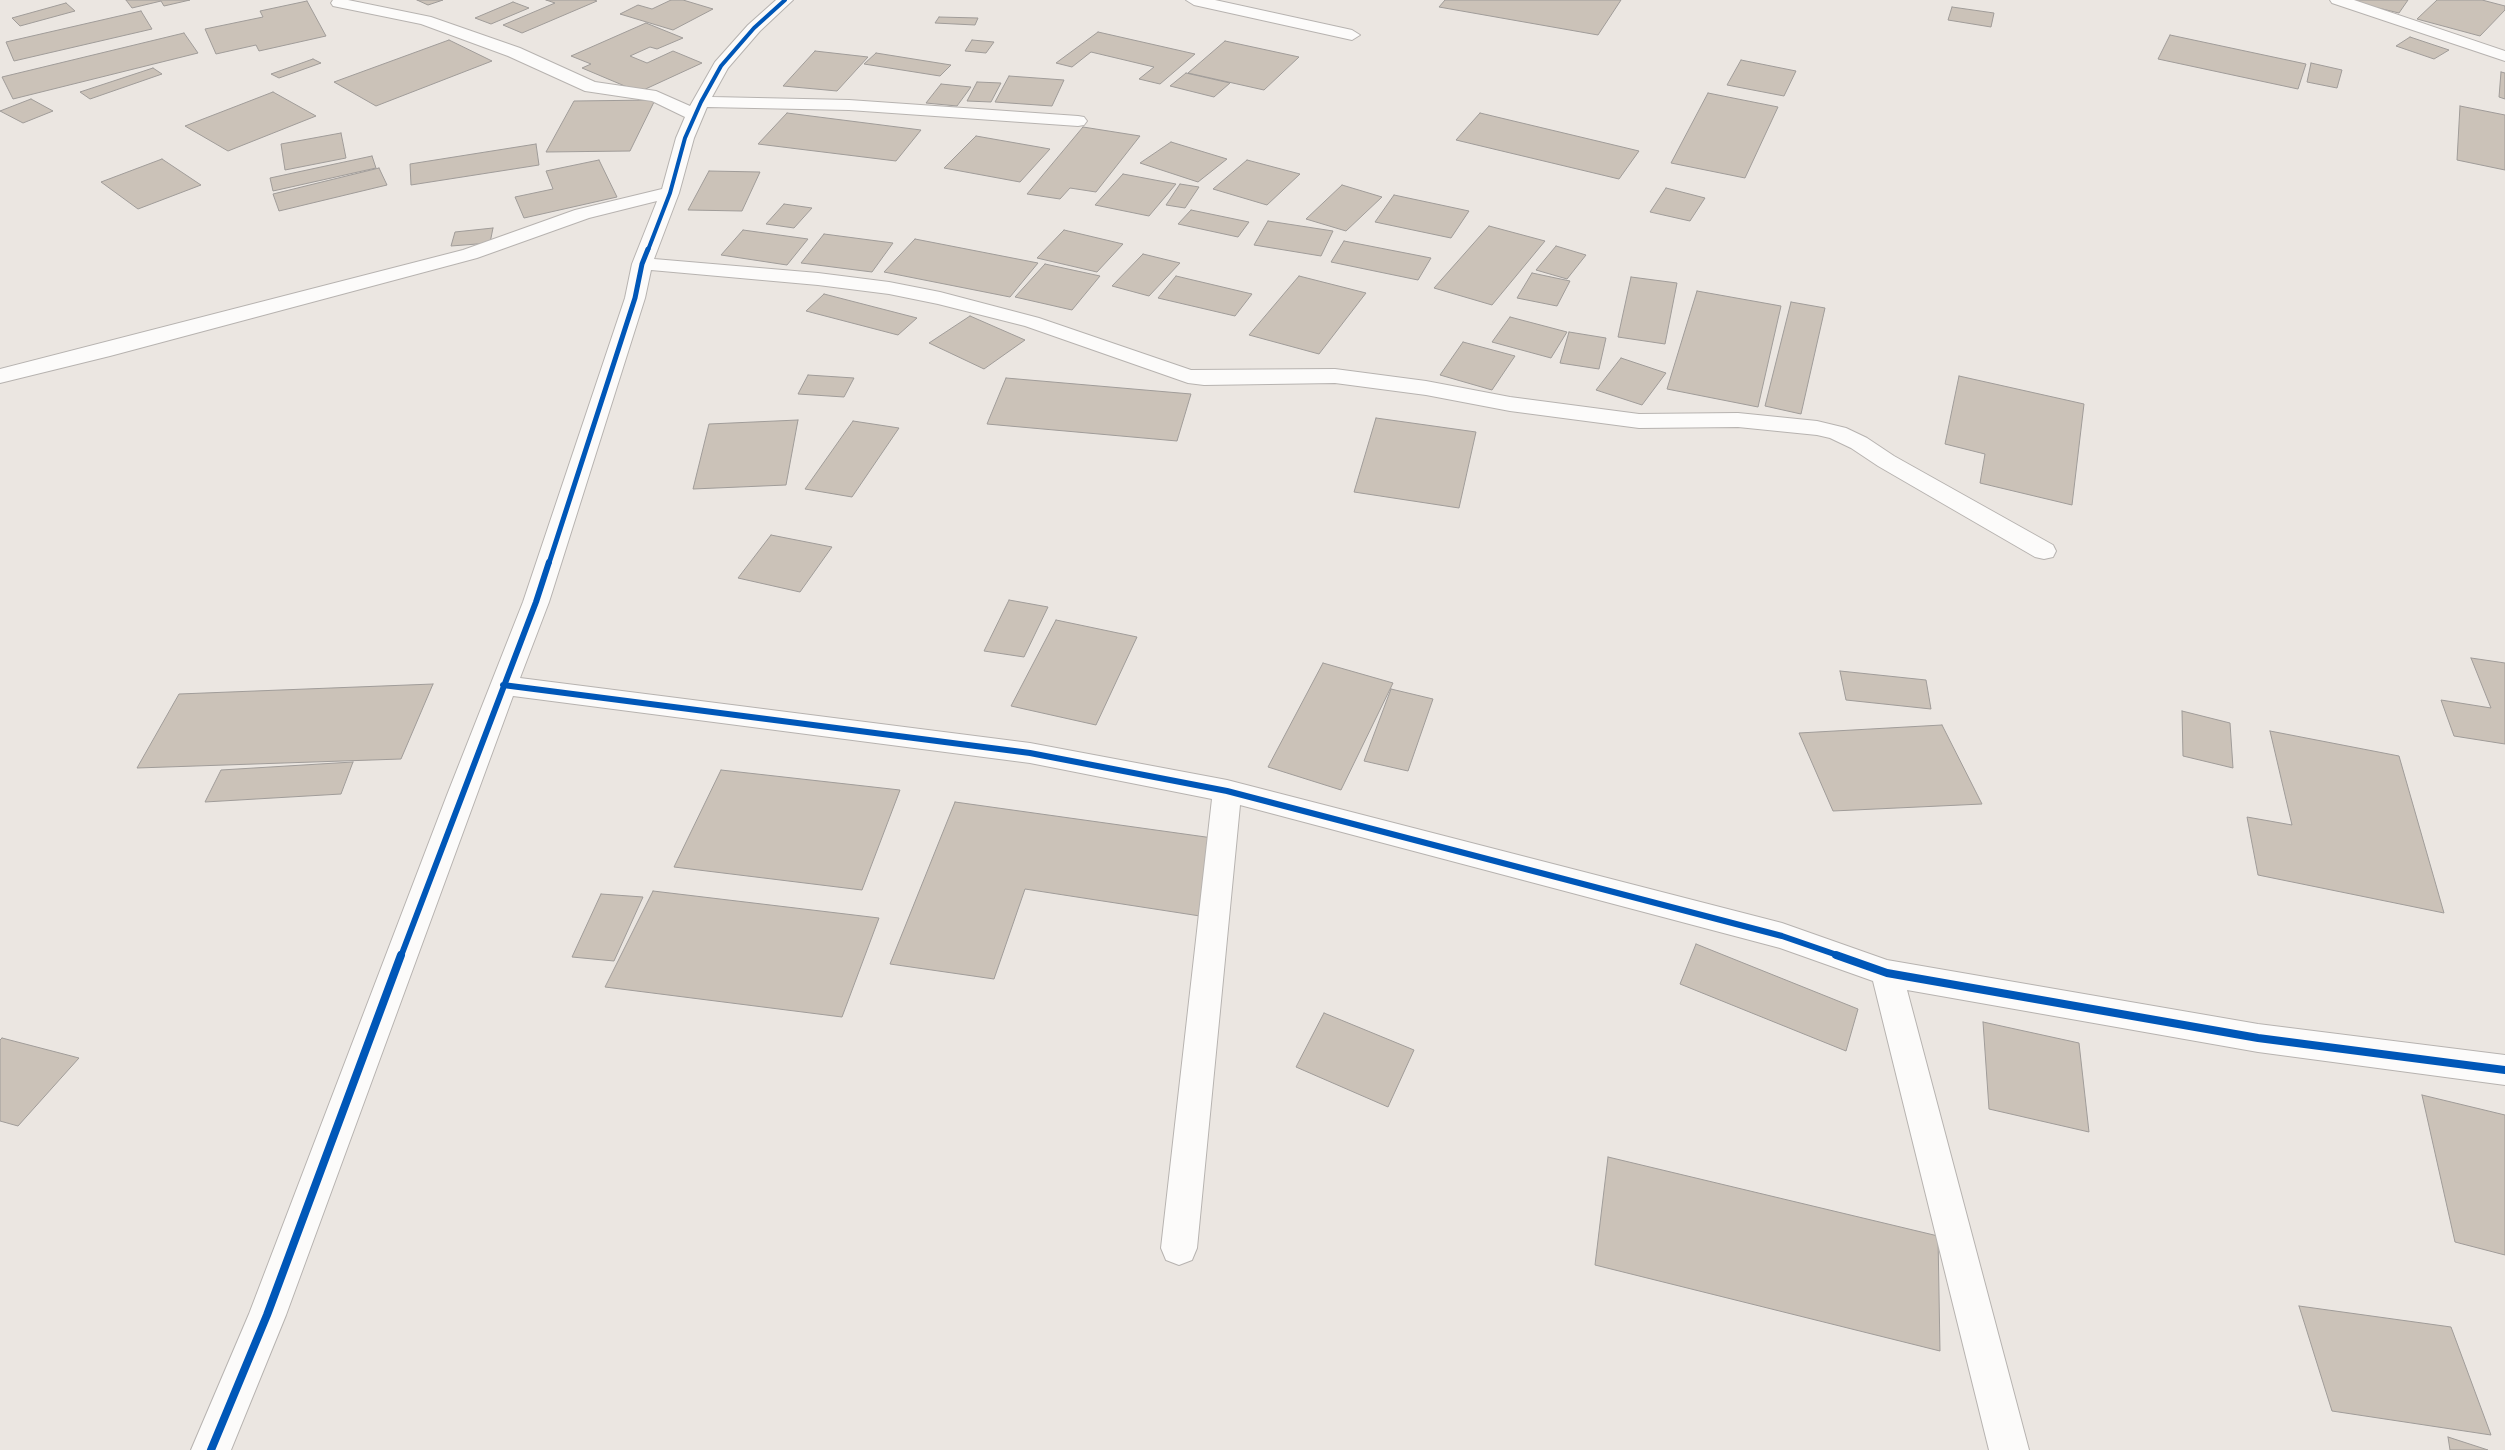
<!DOCTYPE html>
<html>
<head>
<meta charset="utf-8">
<style>
  body { margin:0 }
  canvas { display:block; background:#ebe6e1 }
</style>
</head>
<body>
<canvas width="2505" height="1450"></canvas>
<script>
const ctx = document.querySelector('canvas').getContext('2d');
ctx.lineJoin = 'round';
function fillPath(path, color) {
  ctx.fillStyle = color;
  ctx.fill(path, 'evenodd');
}
function poly(rows) {
  const path = new Path2D();
  for (const r of rows) {
    path.moveTo(r[0], r[1]);
    for (let i = 2; i < r.length; i += 2) path.lineTo(r[i], r[i + 1]);
  }
  return path;
}
function strokePath(path, color, width, dash) {
  ctx.strokeStyle = color;
  ctx.lineWidth = width;
  ctx.lineCap = dash ? 'butt' : 'round';
  ctx.setLineDash(dash || []);
  ctx.stroke(path);
}
const building = poly([
  [126,0,190,0,164,6,161,1,132,8,126,0],
  [417,0,443,0,428,5,417,0],
  [546,0,594,0,597,1,522,33,503,25,555,3,546,0],
  [671,0,683,0,713,9,673,30,620,14,638,5,652,9,671,0],
  [1445,0,1621,0,1598,35,1439,7,1445,0],
  [2345,0,2408,0,2399,13,2345,0],
  [2437,0,2482,0,2505,6,2505,10,2480,36,2417,19,2437,0],
  [307,1,326,36,259,51,256,45,216,54,205,29,263,17,260,11,307,1],
  [513,2,529,8,491,24,475,18,513,2],
  [66,3,75,11,20,26,12,18,66,3],
  [1952,7,1994,13,1991,27,1948,20,1952,7],
  [141,11,152,29,14,61,6,42,141,11],
  [939,17,978,18,975,25,935,23,939,17],
  [646,23,683,38,657,49,650,47,630,56,647,63,673,51,702,63,639,92,582,68,591,64,571,56,646,23],
  [1098,32,1195,54,1160,84,1139,79,1154,67,1091,52,1072,67,1056,63,1098,32],
  [184,33,198,53,13,99,2,77,184,33],
  [2170,35,2306,64,2298,89,2158,59,2170,35],
  [2410,37,2449,50,2434,59,2396,46,2410,37],
  [449,40,492,61,376,106,334,82,449,40],
  [972,40,994,42,986,53,965,51,972,40],
  [1225,41,1299,57,1264,90,1188,73,1225,41],
  [815,51,868,57,837,91,783,86,815,51],
  [876,53,951,65,940,76,864,64,876,53],
  [313,59,321,63,279,78,271,74,313,59],
  [1741,60,1796,71,1784,96,1727,85,1741,60],
  [2311,63,2342,70,2337,88,2307,82,2311,63],
  [153,68,162,74,90,99,80,92,153,68],
  [2501,72,2505,73,2505,99,2499,97,2501,72],
  [1186,73,1230,83,1214,97,1170,86,1186,73],
  [1009,76,1064,80,1052,106,995,102,1009,76],
  [977,82,1001,83,991,102,967,101,977,82],
  [941,84,971,87,957,106,926,103,941,84],
  [273,92,316,116,228,151,185,126,273,92],
  [1708,93,1778,107,1745,178,1671,163,1708,93],
  [31,99,53,111,23,123,0,111,31,99],
  [655,100,630,151,546,152,574,101,655,100],
  [2460,106,2505,115,2505,170,2457,160,2460,106],
  [787,113,921,130,896,161,758,144,787,113],
  [1480,113,1639,151,1619,179,1456,140,1480,113],
  [1083,127,1140,136,1096,192,1070,188,1060,199,1027,194,1083,127],
  [341,133,346,158,285,170,281,144,341,133],
  [976,136,1050,149,1020,182,944,168,976,136],
  [1171,142,1227,159,1198,182,1140,163,1171,142],
  [536,144,539,165,411,185,410,164,536,144],
  [372,156,376,168,273,191,270,178,372,156],
  [162,159,201,185,138,209,101,182,162,159],
  [599,160,617,197,524,218,515,197,553,189,546,171,599,160],
  [1247,160,1300,174,1267,205,1213,189,1247,160],
  [379,168,387,185,279,211,273,194,379,168],
  [709,171,760,172,742,211,688,210,709,171],
  [1123,174,1176,184,1149,216,1095,205,1123,174],
  [1180,184,1199,187,1185,208,1166,205,1180,184],
  [1342,185,1382,197,1346,231,1306,219,1342,185],
  [1666,188,1705,198,1690,221,1650,212,1666,188],
  [1394,195,1469,211,1451,238,1375,222,1394,195],
  [784,204,812,208,794,228,766,224,784,204],
  [1191,210,1249,222,1238,237,1178,224,1191,210],
  [1268,221,1333,231,1321,256,1254,245,1268,221],
  [1489,226,1545,241,1492,305,1434,288,1489,226],
  [493,228,490,243,451,246,455,232,493,228],
  [743,230,808,239,787,265,721,255,743,230],
  [1064,230,1123,244,1097,272,1037,258,1064,230],
  [824,234,893,243,872,272,801,263,824,234],
  [915,239,1038,263,1010,297,884,272,915,239],
  [1344,241,1431,258,1418,280,1331,262,1344,241],
  [1556,246,1586,255,1567,279,1536,270,1556,246],
  [1143,254,1180,263,1149,296,1112,286,1143,254],
  [1045,264,1100,276,1072,310,1015,297,1045,264],
  [1532,273,1570,281,1557,306,1517,298,1532,273],
  [1176,276,1252,294,1235,316,1158,298,1176,276],
  [1299,276,1366,293,1319,354,1249,335,1299,276],
  [1631,277,1677,283,1665,344,1618,337,1631,277],
  [1697,291,1781,306,1758,407,1667,389,1697,291],
  [824,294,917,318,898,335,806,311,824,294],
  [1791,302,1825,308,1801,414,1765,406,1791,302],
  [970,316,1025,340,984,369,929,343,970,316],
  [1510,317,1567,332,1551,358,1492,342,1510,317],
  [1569,332,1606,338,1599,369,1560,363,1569,332],
  [1463,342,1515,356,1492,390,1440,375,1463,342],
  [1621,358,1666,373,1642,405,1596,390,1621,358],
  [808,375,854,378,844,397,798,394,808,375],
  [1959,376,2084,404,2072,505,1980,483,1985,454,1945,444,1959,376],
  [1006,378,1191,394,1177,441,987,424,1006,378],
  [1376,418,1476,432,1459,508,1354,492,1376,418],
  [798,420,786,485,693,489,709,424,798,420],
  [853,421,899,428,852,497,805,489,853,421],
  [771,535,832,547,800,592,738,578,771,535],
  [1009,600,1048,607,1024,657,984,651,1009,600],
  [1056,620,1137,637,1096,725,1011,706,1056,620],
  [2471,658,2505,663,2505,744,2454,736,2441,700,2491,708,2471,658],
  [1323,663,1393,683,1341,790,1268,767,1323,663],
  [1840,671,1926,680,1931,709,1846,700,1840,671],
  [433,684,401,759,137,768,179,694,433,684],
  [1391,689,1433,699,1408,771,1364,761,1391,689],
  [2182,711,2230,723,2233,768,2183,756,2182,711],
  [1942,725,1982,804,1833,811,1799,733,1942,725],
  [2270,731,2399,756,2444,913,2258,875,2247,817,2292,825,2270,731],
  [353,762,341,794,205,802,221,770,353,762],
  [721,770,900,790,862,890,674,867,721,770],
  [955,802,1220,839,1200,916,1025,889,994,979,890,964,955,802],
  [653,891,879,918,842,1017,605,987,653,891],
  [601,894,643,897,614,961,572,957,601,894],
  [1696,944,1858,1009,1846,1051,1680,984,1696,944],
  [1324,1013,1414,1050,1388,1107,1296,1067,1324,1013],
  [1983,1022,2079,1043,2089,1132,1989,1109,1983,1022],
  [2,1038,79,1058,18,1126,0,1121,0,1040,2,1038],
  [2422,1095,2505,1115,2505,1255,2455,1242,2422,1095],
  [1608,1157,1938,1236,1940,1351,1595,1265,1608,1157],
  [2299,1306,2451,1327,2491,1435,2332,1411,2299,1306],
  [2448,1437,2488,1450,2450,1450,2448,1437]
]);
const minor = poly([
  [333,0,348,0,431,17,520,48,595,82,656,91,690,106,715,62,748,25,776,0,793,0,760,31,728,68,712,97,849,100,1078,116,1084,117,1087,121,1084,125,1078,126,849,110,707,107,694,138,679,193,654,259,818,273,889,282,940,292,1039,318,1191,370,1335,369,1426,381,1510,397,1639,414,1738,413,1817,421,1846,428,1867,438,1894,456,2053,545,2056,551,2053,557,2044,559,2035,557,1878,466,1851,448,1830,438,1817,435,1738,427,1639,428,1510,411,1426,395,1335,383,1204,385,1188,383,1025,326,938,304,889,294,818,285,651,270,645,298,549,602,520,678,1030,743,1227,780,1782,923,1887,960,2258,1024,2505,1055,2505,1085,2258,1052,1907,990,2029,1450,1989,1450,1873,981,1780,948,1240,805,1197,1248,1192,1260,1179,1265,1166,1260,1161,1248,1212,799,1030,763,513,696,286,1315,231,1450,191,1450,249,1314,447,795,523,602,625,298,632,264,657,201,589,218,477,258,110,356,0,383,0,369,463,250,575,210,662,189,676,138,685,117,652,101,585,91,508,56,421,24,333,6,331,3,333,0],
  [1186,0,1215,0,1352,30,1360,35,1352,40,1194,5,1186,0],
  [2330,0,2354,0,2505,51,2505,61,2332,3,2330,0]
]);
const cyclewayFar3 = poly([
  [648,250,670,193,685,138,701,102,721,66,754,28,785,0]
]);
const cyclewayFar2 = poly([
  [549,563,635,298,642,264,648,249]
]);
const cyclewayFar1 = poly([
  [503,685,1030,753,1227,791,1782,936,1840,956],
  [401,956,536,602,549,562]
]);
const cycleway = poly([
  [1836,955,1887,973,2258,1038,2505,1070],
  [211,1450,267,1315,401,955]
]);
fillPath(building, '#cbc2b8');
strokePath(building, '#a09c99', 1);
strokePath(minor, '#b7b3b0', 2);
fillPath(minor, '#fcfbfa');
strokePath(cyclewayFar3, '#0057b8', 4);
strokePath(cyclewayFar2, '#0057b8', 5);
strokePath(cyclewayFar1, '#0057b8', 6);
strokePath(cycleway, '#0057b8', 8);
</script>
</body>
</html>
